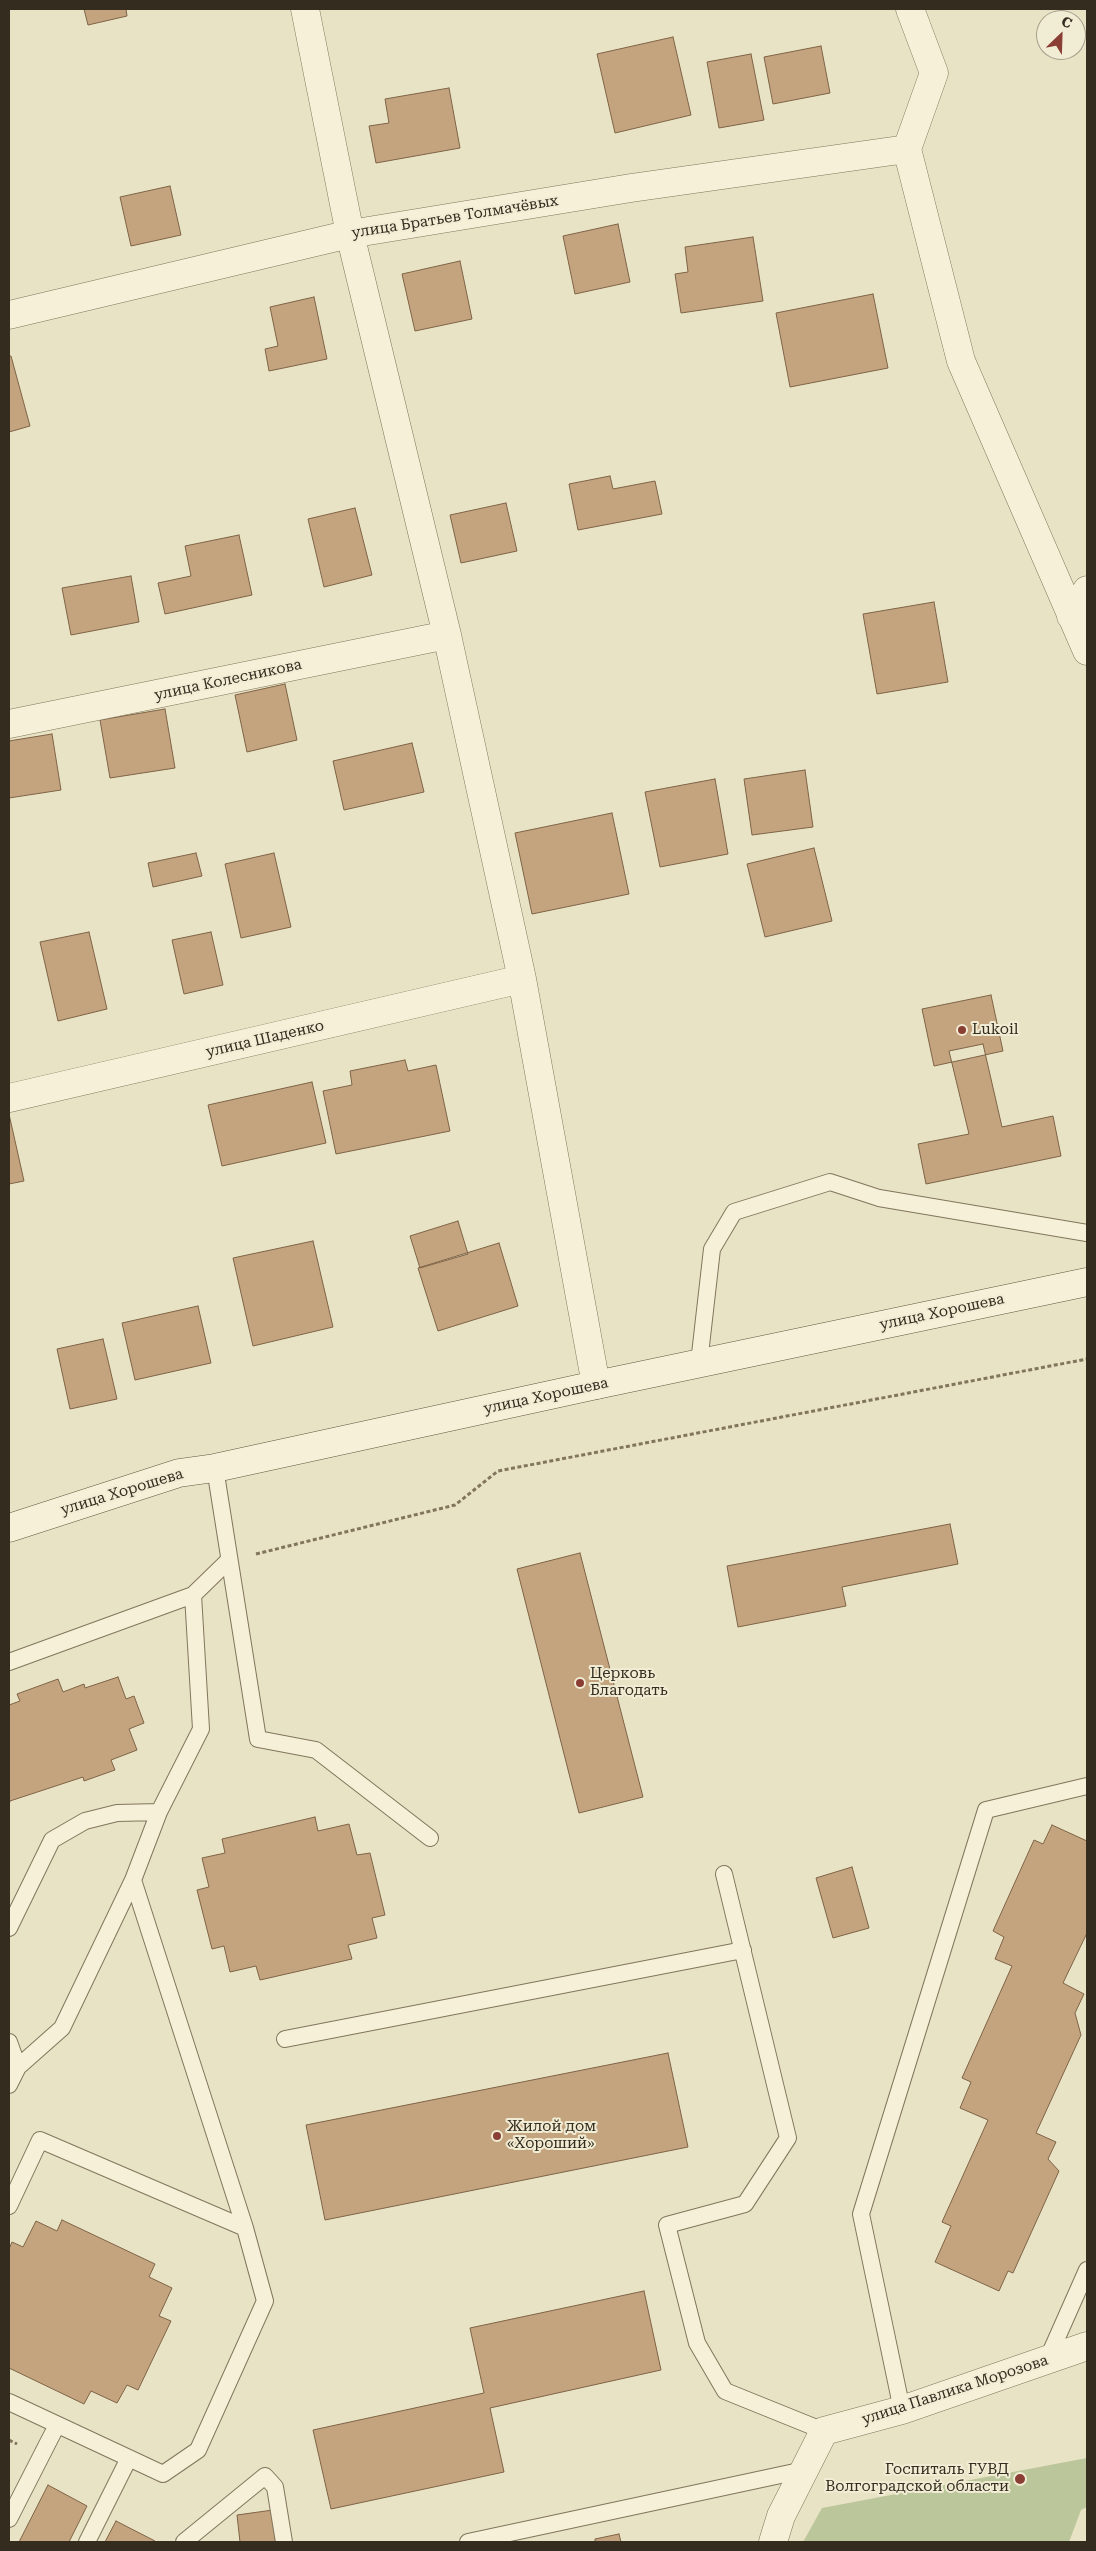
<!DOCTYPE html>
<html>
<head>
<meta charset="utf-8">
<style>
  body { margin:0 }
  #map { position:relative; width:1096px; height:2551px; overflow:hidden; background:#e9e3c5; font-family:"Roboto Serif",serif }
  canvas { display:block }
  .frame { position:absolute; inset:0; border:10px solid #342c1f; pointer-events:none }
  .north { position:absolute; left:1036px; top:10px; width:50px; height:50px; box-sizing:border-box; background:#f1ecd4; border:1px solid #a59f8c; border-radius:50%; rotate:24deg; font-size:14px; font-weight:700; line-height:20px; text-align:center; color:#342c1f }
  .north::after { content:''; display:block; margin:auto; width:18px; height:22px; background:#8a3e34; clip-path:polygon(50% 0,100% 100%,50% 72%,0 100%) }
</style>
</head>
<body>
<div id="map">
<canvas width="1096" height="2551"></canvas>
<div class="frame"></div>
<div class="north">С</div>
</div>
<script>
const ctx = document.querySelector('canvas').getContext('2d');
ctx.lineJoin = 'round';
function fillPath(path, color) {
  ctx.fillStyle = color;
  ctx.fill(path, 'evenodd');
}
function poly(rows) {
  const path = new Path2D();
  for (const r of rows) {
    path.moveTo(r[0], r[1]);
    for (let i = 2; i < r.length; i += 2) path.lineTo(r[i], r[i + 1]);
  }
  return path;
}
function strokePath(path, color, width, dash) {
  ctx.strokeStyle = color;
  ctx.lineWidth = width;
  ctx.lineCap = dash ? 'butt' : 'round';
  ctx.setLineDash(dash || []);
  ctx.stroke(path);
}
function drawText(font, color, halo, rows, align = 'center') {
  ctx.font = font + ' "Roboto Serif",serif';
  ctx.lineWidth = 4;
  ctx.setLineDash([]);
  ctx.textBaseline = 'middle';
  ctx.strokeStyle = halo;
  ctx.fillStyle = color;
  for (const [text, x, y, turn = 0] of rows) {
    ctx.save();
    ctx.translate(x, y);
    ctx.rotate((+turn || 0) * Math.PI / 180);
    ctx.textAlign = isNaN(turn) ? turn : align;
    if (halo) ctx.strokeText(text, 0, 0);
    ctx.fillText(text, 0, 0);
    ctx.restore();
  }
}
const green = poly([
  [1087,2458,1087,2507,1081,2510,1069,2542,803,2542,822,2508]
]);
const building = poly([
  [84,9,126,9,127,16,88,25,84,9],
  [673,37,691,115,615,133,597,54,673,37],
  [821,46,830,93,773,104,764,57,821,46],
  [751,54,764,120,719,128,707,62,751,54],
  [449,88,460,148,376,163,369,126,389,123,385,99,449,88],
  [170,186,181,235,131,246,120,197,170,186],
  [618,224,630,282,575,294,563,236,618,224],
  [753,237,763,301,681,313,675,274,688,272,685,247,753,237],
  [460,261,472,319,415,331,402,274,460,261],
  [873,294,888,368,790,387,776,313,873,294],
  [314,297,327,359,269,371,265,349,278,346,270,307,314,297],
  [9,356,11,356,30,426,9,432,9,356],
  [610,476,613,489,655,481,662,514,578,530,569,484,610,476],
  [506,503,517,551,461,563,450,515,506,503],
  [355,508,372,575,324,587,308,519,355,508],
  [239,535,252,595,165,614,158,583,191,576,185,546,239,535],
  [131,576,139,622,71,635,62,588,131,576],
  [934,602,948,682,877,694,863,614,934,602],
  [285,684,297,740,247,752,235,695,285,684],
  [165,709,175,768,110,778,100,720,165,709],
  [52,734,61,790,9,798,9,741,52,734],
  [412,743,424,792,344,810,333,761,412,743],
  [805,770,813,827,752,835,744,779,805,770],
  [715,779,728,854,660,867,645,792,715,779],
  [612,813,629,894,532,914,515,833,612,813],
  [814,848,832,921,765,937,747,864,814,848],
  [196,853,202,876,153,887,148,863,196,853],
  [274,853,291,927,241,938,225,864,274,853],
  [89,932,107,1009,58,1021,40,942,89,932],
  [211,932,223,985,184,994,172,940,211,932],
  [991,995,1003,1051,934,1066,922,1009,991,995],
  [983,1044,1002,1127,1053,1116,1061,1156,926,1184,918,1144,969,1134,949,1051,983,1044],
  [405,1060,408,1071,436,1065,450,1131,336,1154,323,1091,352,1085,350,1071,405,1060],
  [312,1082,326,1143,222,1166,208,1105,312,1082],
  [9,1114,24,1181,9,1184,9,1114],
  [458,1221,468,1254,420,1268,410,1236,458,1221],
  [313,1241,333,1327,253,1346,233,1258,313,1241],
  [499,1243,518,1306,438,1331,418,1268,499,1243],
  [198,1306,211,1363,135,1380,122,1323,198,1306],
  [103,1339,117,1399,70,1409,57,1349,103,1339],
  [950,1524,958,1564,842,1587,846,1606,738,1627,727,1566,950,1524],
  [580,1553,643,1797,579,1813,517,1569,580,1553],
  [118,1677,126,1699,134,1696,144,1723,129,1729,137,1750,111,1760,115,1770,84,1781,83,1777,10,1801,9,1805,9,1705,20,1701,17,1694,58,1679,63,1692,84,1684,85,1688,118,1677],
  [315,1817,318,1831,349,1824,357,1855,370,1853,385,1915,372,1918,377,1938,348,1945,352,1959,260,1980,256,1966,230,1972,224,1946,212,1949,197,1890,209,1887,202,1858,225,1853,222,1839,315,1817],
  [1052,1825,1087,1841,1087,1933,1063,1983,1084,1994,1075,2013,1081,2035,1036,2133,1056,2142,1048,2159,1059,2171,1013,2273,1008,2271,999,2291,935,2262,951,2226,942,2222,988,2120,960,2108,971,2082,962,2078,1012,1966,995,1959,1004,1937,993,1931,1034,1840,1043,1844,1052,1825],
  [852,1867,869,1928,833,1938,816,1878,852,1867],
  [668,2053,688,2147,325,2220,306,2125,668,2053],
  [62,2220,155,2264,149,2277,172,2288,159,2316,171,2321,138,2390,127,2385,117,2403,91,2391,84,2404,9,2368,9,2249,12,2242,23,2247,36,2221,57,2231,62,2220],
  [644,2291,661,2370,490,2408,504,2472,331,2509,313,2430,484,2393,470,2328,644,2291],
  [48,2485,87,2506,69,2542,19,2542,48,2485],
  [273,2510,276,2542,240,2542,237,2515,273,2510],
  [116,2521,155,2541,154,2542,105,2542,116,2521],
  [619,2534,621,2542,595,2542,595,2539,619,2534]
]);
const path = poly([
  [256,1554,455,1505,498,1471,1087,1359],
  [9,2440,17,2444]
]);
const lane = poly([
  [699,1363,712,1249,734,1212,830,1182,879,1198,1087,1233],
  [215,1468,258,1739,316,1750,430,1838],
  [9,1662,193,1595],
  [724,1874,788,2138,745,2204,667,2225,697,2343,725,2391,824,2431],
  [9,1928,52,1840,85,1821,117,1813,159,1812,201,1729,193,1595,228,1561],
  [285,2039,743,1950],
  [9,2042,18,2067,9,2085],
  [18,2067,62,2028,133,1880,159,1812],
  [9,2206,40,2140,245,2228],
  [1048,2358,1087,2270],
  [9,2402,163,2474,198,2450,265,2301,245,2228,133,1880],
  [902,2410,861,2214,986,1810,1087,1786],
  [9,2519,57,2425],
  [87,2542,129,2458],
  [184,2542,265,2476,275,2487,284,2542],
  [468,2542,804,2470]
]);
const street = poly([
  [305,9,350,234,447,635,522,979,596,1385],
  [910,9,934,73,907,149,961,361,1087,651],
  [9,315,350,234,631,188,907,149],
  [1071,616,1087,590],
  [9,724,447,635],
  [9,1098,522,979],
  [773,2542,781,2516,824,2431,902,2410,1087,2346]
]);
const secondary = poly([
  [9,1528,179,1473,215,1468,596,1385,1087,1282]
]);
const markers = [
  [962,1030,5,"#8a3e34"],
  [580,1683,5,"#8a3e34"],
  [497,2136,5,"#8a3e34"],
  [1020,2479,6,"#8a3e34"]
];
const streetNames = [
  ["улица Братьев Толмачёвых",455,217,-9],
  ["улица Колесникова",228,680,-12],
  ["улица Шаденко",265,1039,-13],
  ["улица Хорошева",942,1312,-12],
  ["улица Хорошева",546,1396,-12],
  ["улица Хорошева",122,1492,-17],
  ["улица Павлика Морозова",955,2390,-18]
];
const poiNames = [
  ["Lukoil",972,1030],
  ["Церковь",590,1674],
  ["Благодать",590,1691],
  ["Жилой дом",507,2127],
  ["«Хороший»",507,2144],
  ["Госпиталь ГУВД",1009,2470,"right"],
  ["Волгоградской области",1009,2487,"right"]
];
fillPath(green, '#bbc69a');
fillPath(building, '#c3a47f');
strokePath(building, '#7e6346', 1);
strokePath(lane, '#82755d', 18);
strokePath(street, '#82755d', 29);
strokePath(secondary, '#645640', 29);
strokePath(path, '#82755d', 3, [4, 2.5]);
strokePath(lane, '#f5f0d7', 16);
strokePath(street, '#f5f0d7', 28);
strokePath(secondary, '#f5f0d7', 28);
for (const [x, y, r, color] of markers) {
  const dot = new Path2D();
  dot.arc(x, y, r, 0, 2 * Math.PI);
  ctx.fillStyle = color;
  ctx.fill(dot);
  strokePath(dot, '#f1ecd4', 2);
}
drawText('15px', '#342c1f', '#f1ecd4', streetNames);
drawText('15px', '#342c1f', '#f1ecd4', poiNames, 'left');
</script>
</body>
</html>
